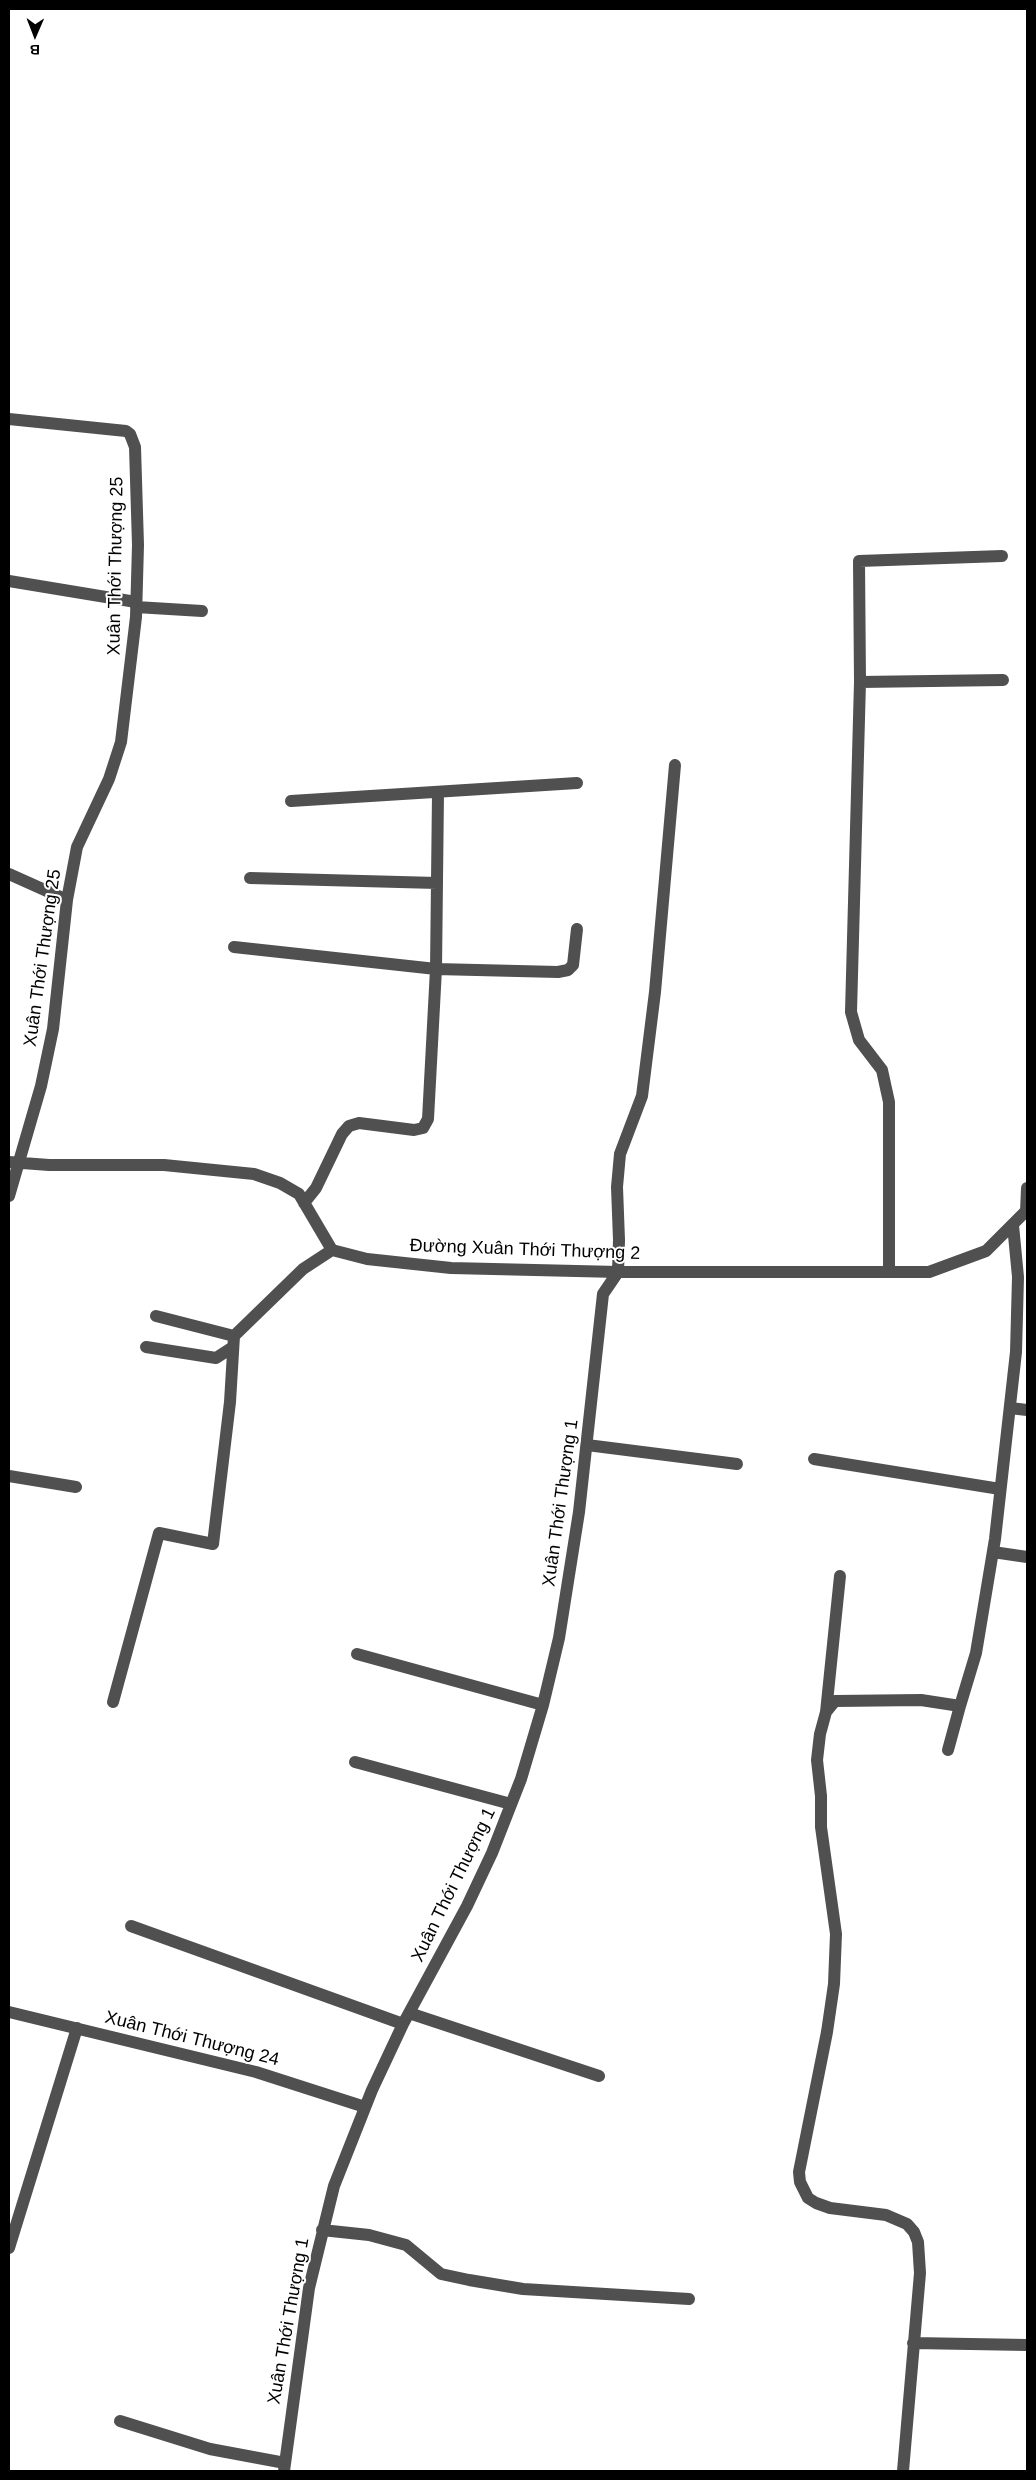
<!DOCTYPE html>
<html>
<head>
<meta charset="utf-8">
<style>
  body { margin:0 }
  #map { position:relative; width:1036px; height:2480px; overflow:hidden; background:#fff; font-family:Helvetica,sans-serif }
  canvas { display:block }
  .frame { position:absolute; inset:0; border:10px solid #000; pointer-events:none }
  .north { position:absolute; left:10px; top:10px; width:50px; height:50px; -webkit-text-stroke:4px #fff; paint-order:stroke; rotate:181deg; font-size:14px; font-weight:700; line-height:20px; text-align:center; color:#000 }
  .north::after { content:''; display:block; margin:auto; width:18px; height:22px; background:#000; clip-path:polygon(50% 0,100% 100%,50% 72%,0 100%) }
</style>
</head>
<body>
<div id="map">
<canvas width="1036" height="2480"></canvas>
<div class="frame"></div>
<div class="north">B</div>
</div>
<script>
const ctx = document.querySelector('canvas').getContext('2d');
ctx.lineJoin = 'round';
function poly(rows) {
  const path = new Path2D();
  for (const r of rows) {
    path.moveTo(r[0], r[1]);
    for (let i = 2; i < r.length; i += 2) path.lineTo(r[i], r[i + 1]);
  }
  return path;
}
function strokePath(path, color, width, dash) {
  ctx.strokeStyle = color;
  ctx.lineWidth = width;
  ctx.lineCap = dash ? 'butt' : 'round';
  ctx.setLineDash(dash || []);
  ctx.stroke(path);
}
function drawText(font, color, halo, rows, align = 'center') {
  ctx.font = font + ' Helvetica,sans-serif';
  ctx.lineWidth = 4;
  ctx.setLineDash([]);
  ctx.textBaseline = 'middle';
  ctx.strokeStyle = halo;
  ctx.fillStyle = color;
  for (const [text, x, y, turn = 0] of rows) {
    ctx.save();
    ctx.translate(x, y);
    ctx.rotate((+turn || 0) * Math.PI / 180);
    ctx.textAlign = isNaN(turn) ? turn : align;
    if (halo) ctx.strokeText(text, 0, 0);
    ctx.fillText(text, 0, 0);
    ctx.restore();
  }
}
const minor = poly([
  [9,419,126,431,130,434,135,447,138,545,136,617,121,742,109,779,77,847,67,900,53,1029,41,1086,9,1196],
  [9,581,136,602],
  [136,607,202,611],
  [860,682,1003,680],
  [291,801,577,783],
  [9,874,67,900],
  [250,878,437,883],
  [234,947,436,969,558,972,568,970,573,965,577,929],
  [9,1162,49,1165,164,1165,254,1174,280,1183,299,1194,332,1250,367,1259,451,1268,618,1272,929,1272,986,1251,1027,1210],
  [304,1203,316,1188,342,1134,349,1126,359,1123,414,1130,423,1128,428,1119,436,969,438,793],
  [1026,1212,1027,1188],
  [618,1272,619,1240,617,1187,620,1154,642,1096,655,992,675,765],
  [889,1272,889,1102,882,1070,859,1040,851,1012,860,682,859,561,1002,556],
  [156,1316,234,1336],
  [146,1347,216,1358,233,1347],
  [1010,1408,1027,1410],
  [587,1445,737,1464],
  [814,1459,1000,1489],
  [9,1476,76,1487],
  [993,1552,1027,1557],
  [357,1654,543,1705],
  [113,1702,159,1533,213,1544,230,1402,234,1336,303,1269,332,1250],
  [826,1712,840,1576],
  [948,1750,960,1706],
  [355,1762,511,1804],
  [131,1926,403,2024],
  [9,2012,256,2072,365,2107],
  [409,2013,599,2076],
  [322,2230,369,2235,406,2245,441,2274,469,2280,523,2289,689,2299],
  [9,2248,77,2028],
  [913,2343,1027,2345],
  [120,2421,210,2449,285,2463],
  [284,2471,309,2288,334,2186,372,2090,403,2024,467,1906,492,1853,521,1779,543,1705,559,1638,579,1512,603,1294,618,1272],
  [903,2471,920,2273,918,2242,914,2232,907,2224,886,2215,830,2208,816,2203,808,2198,800,2182,799,2172,827,2032,834,1984,836,1934,821,1827,821,1796,817,1760,820,1734,826,1712,835,1701,921,1700,960,1706,976,1653,995,1539,1016,1352,1018,1277,1013,1225]
]);
const streetNames = [
  ["Xuân Thới Thượng 25",116,566,-89],
  ["Xuân Thới Thượng 25",43,958,-82],
  ["Đường Xuân Thới Thượng 2",525,1250,2],
  ["Xuân Thới Thượng 1",561,1503,-82],
  ["Xuân Thới Thượng 1",454,1885,-64],
  ["Xuân Thới Thượng 24",192,2039,14],
  ["Xuân Thới Thượng 1",289,2321,-80]
];
strokePath(minor, '#505050', 12);
drawText('18px', '#000', '#fff', streetNames);
</script>
</body>
</html>
